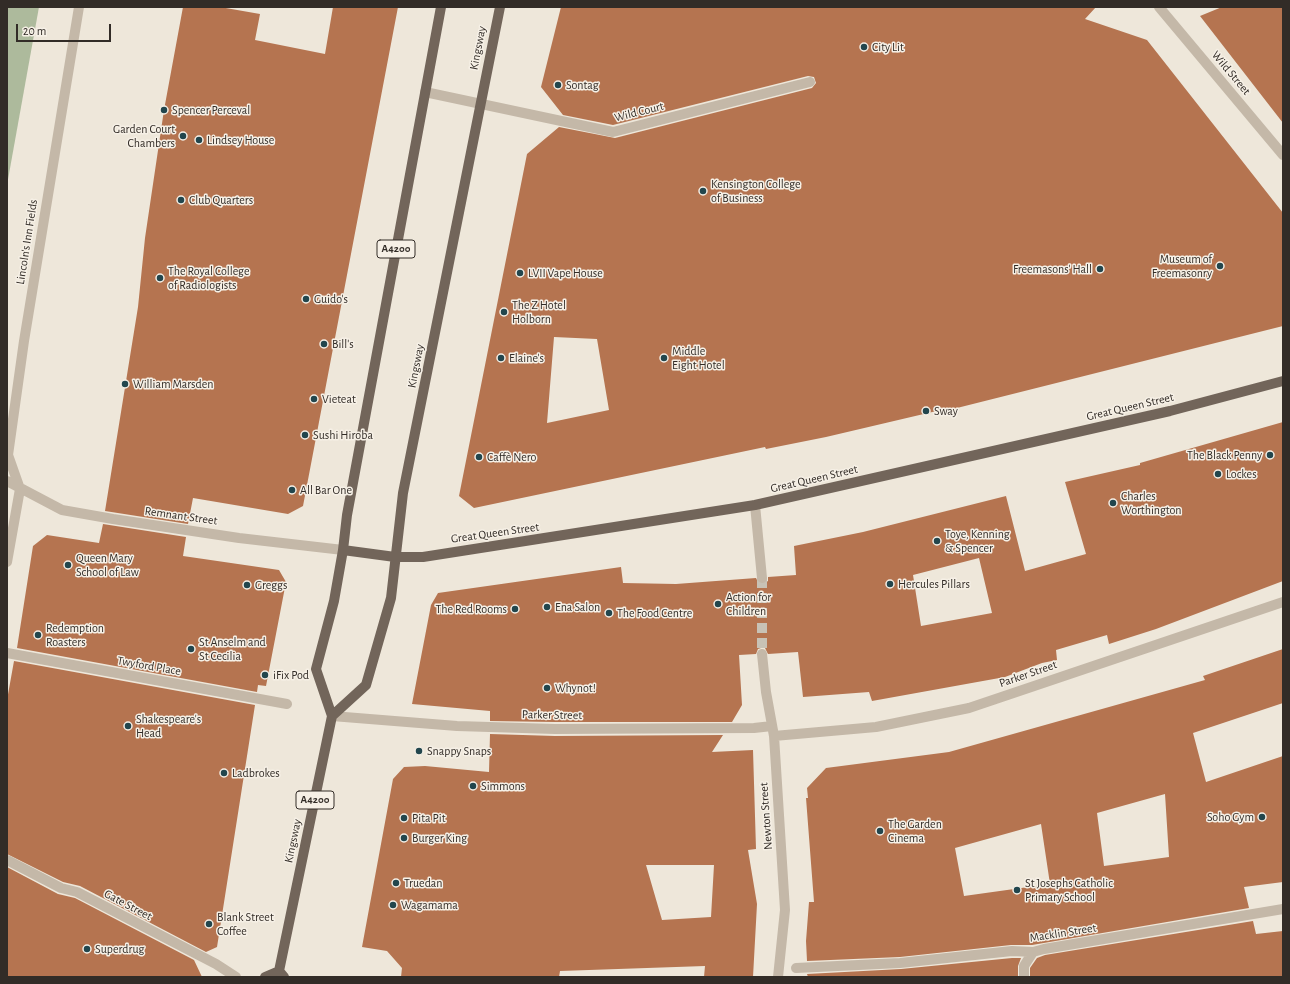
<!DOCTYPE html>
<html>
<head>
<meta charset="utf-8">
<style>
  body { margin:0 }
  #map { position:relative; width:1290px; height:984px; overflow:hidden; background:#eee7da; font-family:"Alegreya Sans",sans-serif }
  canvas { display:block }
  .frame { position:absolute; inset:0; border:8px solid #322c27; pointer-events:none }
  .scale { position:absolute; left:16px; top:24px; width:95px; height:18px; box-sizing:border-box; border:2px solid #322c27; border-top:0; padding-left:5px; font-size:12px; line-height:14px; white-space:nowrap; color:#322c27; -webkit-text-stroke:3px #f6f0e6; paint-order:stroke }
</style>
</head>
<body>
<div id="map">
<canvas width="1290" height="984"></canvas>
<div class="frame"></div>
<div class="scale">20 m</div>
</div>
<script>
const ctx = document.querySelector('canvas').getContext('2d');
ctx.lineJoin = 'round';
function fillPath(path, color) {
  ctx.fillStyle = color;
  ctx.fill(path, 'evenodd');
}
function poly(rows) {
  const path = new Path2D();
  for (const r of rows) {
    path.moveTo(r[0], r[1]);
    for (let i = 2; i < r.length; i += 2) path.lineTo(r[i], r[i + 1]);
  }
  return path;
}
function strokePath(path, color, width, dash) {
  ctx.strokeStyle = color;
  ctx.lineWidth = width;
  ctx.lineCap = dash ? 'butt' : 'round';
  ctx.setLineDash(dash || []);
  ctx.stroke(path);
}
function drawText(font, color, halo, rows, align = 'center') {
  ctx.font = font + ' "Alegreya Sans",sans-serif';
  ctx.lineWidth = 3;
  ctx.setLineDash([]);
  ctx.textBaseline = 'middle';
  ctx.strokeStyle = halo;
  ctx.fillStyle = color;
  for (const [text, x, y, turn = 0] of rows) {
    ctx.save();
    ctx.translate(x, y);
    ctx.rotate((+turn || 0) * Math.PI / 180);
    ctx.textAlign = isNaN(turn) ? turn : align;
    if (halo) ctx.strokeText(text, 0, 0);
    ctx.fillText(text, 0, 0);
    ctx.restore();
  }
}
const green = poly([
  [7,7,39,7,7,185]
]);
const building = poly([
  [183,7,220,7,260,14,255,40,325,54,333,7,398,7,303,506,288,514,193,498,188,524,105,511,138,307,145,238,164,110],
  [561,7,1096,7,1085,19,1147,40,1283,213,1283,326,945,411,945,409,826,437,766,449,765,447,474,508,459,496,527,154,559,127,615,138,812,88,816,83,814,77,808,76,613,125,563,115,541,87],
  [554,337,597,339,609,410,547,423],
  [1222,7,1283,7,1283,123,1200,16],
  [1283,422,1283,581,1156,629,1109,644,1107,635,1056,650,1057,660,1042,663,1005,677,872,701,869,692,803,697,798,652,768,654,765,648,761,648,758,649,756,654,739,655,742,705,732,722,555,722,490,721,490,711,412,704,431,605,438,593,621,567,623,583,676,584,756,578,759,584,763,584,768,581,768,577,796,575,794,546,863,532,1006,496,1025,571,1086,554,1065,482,1140,465,1140,463],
  [979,558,992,613,921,626,913,575],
  [103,524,186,537,183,556,279,570,286,582,266,686,258,685,257,692,17,648,33,546,47,535,99,543],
  [1283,649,1283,703,1193,733,1206,782,1283,756,1283,882,1244,887,1249,908,1032,945,1011,945,900,957,807,961,806,941,809,902,814,902,806,798,808,798,807,788,826,768,949,752,1205,680,1203,676],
  [1165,794,1169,857,1104,866,1097,813],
  [1041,824,1050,884,964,896,955,848],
  [14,661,255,705,217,947,206,952,80,886,63,882,7,854,7,700],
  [490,734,555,736,723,735,712,752,753,750,756,849,748,850,757,904,753,977,704,977,705,966,560,971,559,977,401,977,402,968,387,951,362,947,393,779,404,767,425,766,489,772],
  [646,865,714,865,711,917,662,920],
  [7,867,58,894,75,898,194,960,202,977,7,977],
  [1253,921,1256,934,1283,931,1283,977,1030,977,1030,968,1037,958,1045,955],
  [1012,958,1021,958,1018,966,1018,977,808,977,807,974,901,969]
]);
const minorTunnel = poly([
  [762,578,762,654]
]);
const minor = poly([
  [1159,7,1283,155],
  [425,92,613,132,810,82],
  [7,481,62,510,113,519,239,538,343,550],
  [20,489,8,455,24,341,79,7],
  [755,505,762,578],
  [7,562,20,489],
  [7,653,287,704],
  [762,654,766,692,774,736,785,910,778,977],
  [332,716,457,726,555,729,754,728,772,726],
  [774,736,876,727,969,708,1283,602],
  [7,860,61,888,77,892,216,964,236,977],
  [796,968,900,963,1012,951,1033,952,1044,949,1283,909],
  [1024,977,1024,966,1033,952]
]);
const major = poly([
  [343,550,395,557,423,557,755,505,1170,411,1283,381],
  [332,716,366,685,391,598,403,493,500,7],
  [265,977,279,971],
  [284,977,279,971,332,716,316,669,334,601,343,550,347,515,441,7]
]);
const markers = [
  [864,47,4,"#22464d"],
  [558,85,4,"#22464d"],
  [164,110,4,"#22464d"],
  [183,136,4,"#22464d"],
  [199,140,4,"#22464d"],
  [703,191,4,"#22464d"],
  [181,200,4,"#22464d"],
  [1220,266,4,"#22464d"],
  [1100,269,4,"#22464d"],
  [520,273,4,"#22464d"],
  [160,278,4,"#22464d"],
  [306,299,4,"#22464d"],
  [504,312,4,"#22464d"],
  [324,344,4,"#22464d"],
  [501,358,4,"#22464d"],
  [664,358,4,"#22464d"],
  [125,384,4,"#22464d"],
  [314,399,4,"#22464d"],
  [926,411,4,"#22464d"],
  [305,435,4,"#22464d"],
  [1270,455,4,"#22464d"],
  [479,457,4,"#22464d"],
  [1218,474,4,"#22464d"],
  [292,490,4,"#22464d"],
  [1113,503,4,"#22464d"],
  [937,541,4,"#22464d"],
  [68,565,4,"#22464d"],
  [890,584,4,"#22464d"],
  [247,585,4,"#22464d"],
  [718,604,4,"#22464d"],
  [547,607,4,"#22464d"],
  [515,609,4,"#22464d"],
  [609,613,4,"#22464d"],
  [38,635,4,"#22464d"],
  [191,649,4,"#22464d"],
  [265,675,4,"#22464d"],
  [547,688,4,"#22464d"],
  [128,726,4,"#22464d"],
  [419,751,4,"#22464d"],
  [224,773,4,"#22464d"],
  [473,786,4,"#22464d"],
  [1262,817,4,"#22464d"],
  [404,818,4,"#22464d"],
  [880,831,4,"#22464d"],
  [404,838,4,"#22464d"],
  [396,883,4,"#22464d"],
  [1017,890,4,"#22464d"],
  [393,905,4,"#22464d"],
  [209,924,4,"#22464d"],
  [87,949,4,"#22464d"]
];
const shields = [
  [396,249,38],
  [315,800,38]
];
const shieldNames = [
  ["A4200",396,249],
  ["A4200",315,800]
];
const poiNames = [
  ["City Lit",872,47],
  ["Sontag",566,85],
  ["Spencer Perceval",172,110],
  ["Garden Court",175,129,"right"],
  ["Chambers",175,143,"right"],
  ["Lindsey House",207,140],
  ["Kensington College",711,184],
  ["of Business",711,198],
  ["Club Quarters",189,200],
  ["Museum of",1212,259,"right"],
  ["Freemasonry",1212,273,"right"],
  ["Freemasons' Hall",1092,269,"right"],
  ["The Royal College",168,271],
  ["of Radiologists",168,285],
  ["LVII Vape House",528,273],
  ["Guido's",314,299],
  ["The Z Hotel",512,305],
  ["Holborn",512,319],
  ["Bill's",332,344],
  ["Middle",672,351],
  ["Eight Hotel",672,365],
  ["Elaine's",509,358],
  ["William Marsden",133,384],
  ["Vieteat",322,399],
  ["Sway",934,411],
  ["Sushi Hiroba",313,435],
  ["The Black Penny",1262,455,"right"],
  ["Caffè Nero",487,457],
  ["Lockes",1226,474],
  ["All Bar One",300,490],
  ["Charles",1121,496],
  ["Worthington",1121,510],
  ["Toye, Kenning",945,534],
  ["& Spencer",945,548],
  ["Queen Mary",76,558],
  ["School of Law",76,572],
  ["Hercules Pillars",898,584],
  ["Greggs",255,585],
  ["Action for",726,597],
  ["Children",726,611],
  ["Ena Salon",555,607],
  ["The Red Rooms",507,609,"right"],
  ["The Food Centre",617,613],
  ["Redemption",46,628],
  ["Roasters",46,642],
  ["St Anselm and",199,642],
  ["St Cecilia",199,656],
  ["iFix Pod",273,675],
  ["Whynot!",555,688],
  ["Shakespeare's",136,719],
  ["Head",136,733],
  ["Snappy Snaps",427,751],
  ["Ladbrokes",232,773],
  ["Simmons",481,786],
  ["Soho Gym",1254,817,"right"],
  ["Pita Pit",412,818],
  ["The Garden",888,824],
  ["Cinema",888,838],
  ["Burger King",412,838],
  ["Truedan",404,883],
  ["St Josephs Catholic",1025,883],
  ["Primary School",1025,897],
  ["Wagamama",401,905],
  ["Blank Street",217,917],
  ["Coffee",217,931],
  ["Superdrug",95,949]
];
const streetNames = [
  ["Kingsway",478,48,-79],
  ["Wild Street",1231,73,50],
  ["Wild Court",639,112,-14],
  ["Lincoln's Inn Fields",27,242,-81],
  ["Kingsway",416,366,-79],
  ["Great Queen Street",1130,407,-13],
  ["Great Queen Street",814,479,-13],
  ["Remnant Street",181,516,8],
  ["Great Queen Street",495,533,-8],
  ["Twyford Place",149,666,10],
  ["Parker Street",1028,674,-19],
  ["Parker Street",552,715,1],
  ["Newton Street",766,816,-94],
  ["Kingsway",293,841,-78],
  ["Gate Street",128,905,28],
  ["Macklin Street",1063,933,-9]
];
fillPath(green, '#adba9c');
fillPath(building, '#b57450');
strokePath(minorTunnel, '#c8c2b6', 10, [10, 5]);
strokePath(minor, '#c4b8a8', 10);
strokePath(major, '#72655a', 10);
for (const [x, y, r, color] of markers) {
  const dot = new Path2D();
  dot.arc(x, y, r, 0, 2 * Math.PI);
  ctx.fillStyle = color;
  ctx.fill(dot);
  strokePath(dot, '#f6f0e6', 1.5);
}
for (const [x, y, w] of shields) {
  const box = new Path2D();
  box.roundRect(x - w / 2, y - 9, w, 18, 3);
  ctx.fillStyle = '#f6f0e6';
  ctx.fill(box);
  strokePath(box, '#322c27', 1);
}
drawText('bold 11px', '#322c27', null, shieldNames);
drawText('12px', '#322c27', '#f6f0e6', poiNames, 'left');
drawText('12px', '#322c27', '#f6f0e6', streetNames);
</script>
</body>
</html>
